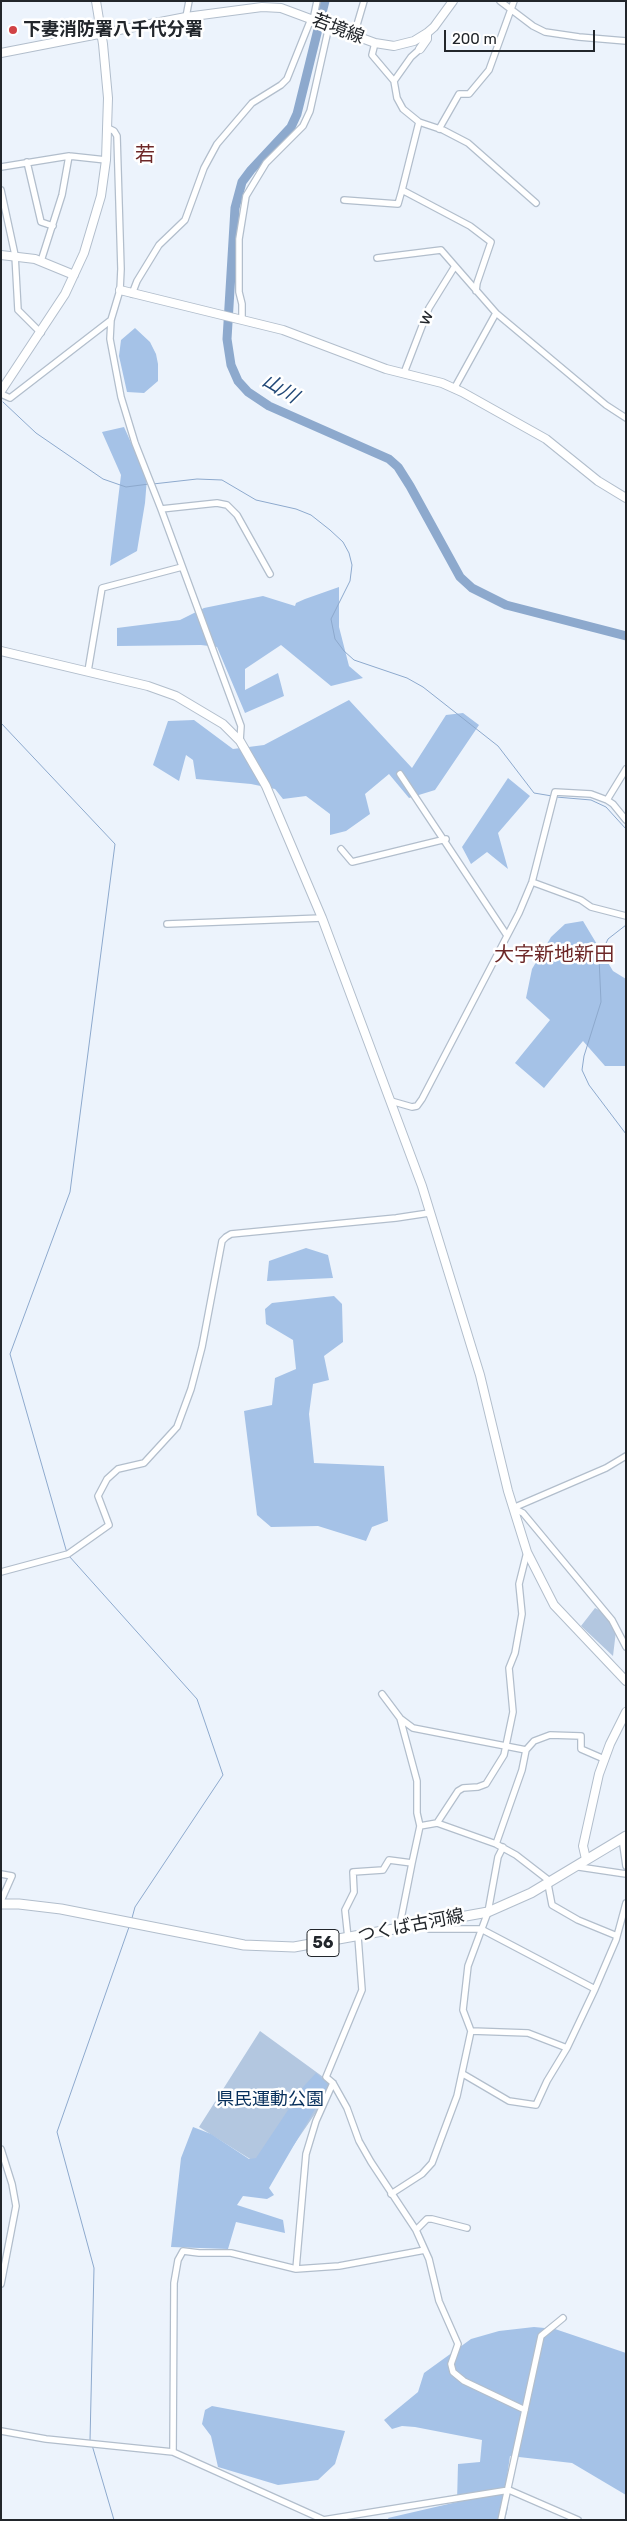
<!DOCTYPE html>
<html>
<head>
<meta charset="utf-8">
<style>
  body { margin:0 }
  #map { position:relative; width:627px; height:2521px; overflow:hidden; background:#ecf3fc; font-family:Rubik,sans-serif }
  canvas { display:block }
  .frame { position:absolute; inset:0; border:2px solid #22262b; pointer-events:none }
  .scale { position:absolute; left:444px; top:30px; width:151px; height:22px; box-sizing:border-box; border:2px solid #22262b; border-top:0; padding-left:6px; font-size:15px; line-height:18px; white-space:nowrap; color:#22262b; -webkit-text-stroke:4px #fff; paint-order:stroke }
</style>
</head>
<body>
<div id="map">
<canvas width="627" height="2521"></canvas>
<div class="frame"></div>
<div class="scale">200 m</div>
</div>
<script>
const ctx = document.querySelector('canvas').getContext('2d');
ctx.lineJoin = 'round';
function fillPath(path, color) {
  ctx.fillStyle = color;
  ctx.fill(path, 'evenodd');
}
function poly(rows) {
  const path = new Path2D();
  for (const r of rows) {
    path.moveTo(r[0], r[1]);
    for (let i = 2; i < r.length; i += 2) path.lineTo(r[i], r[i + 1]);
  }
  return path;
}
function strokePath(path, color, width, dash) {
  ctx.strokeStyle = color;
  ctx.lineWidth = width;
  ctx.lineCap = dash ? 'butt' : 'round';
  ctx.setLineDash(dash || []);
  ctx.stroke(path);
}
function drawText(font, color, halo, rows, align = 'center') {
  ctx.font = font + ' Rubik,"Noto Sans JP",sans-serif';
  ctx.lineWidth = 5;
  ctx.setLineDash([]);
  ctx.textBaseline = 'middle';
  ctx.strokeStyle = halo;
  ctx.fillStyle = color;
  for (const [text, x, y, turn = 0] of rows) {
    ctx.save();
    ctx.translate(x, y);
    ctx.rotate((+turn || 0) * Math.PI / 180);
    ctx.textAlign = isNaN(turn) ? turn : align;
    if (halo) ctx.strokeText(text, 0, 0);
    ctx.fillText(text, 0, 0);
    ctx.restore();
  }
}
const green = poly([
  [595,1608,603,1612,616,1631,613,1656,581,1626],
  [260,2031,330,2082,321,2105,274,2174,199,2127]
]);
const forest = poly([
  [135,328,150,342,156,354,158,364,158,381,144,393,127,392,119,356,121,340],
  [124,427,147,478,145,503,137,551,110,566,121,475,102,432],
  [339,587,339,627,349,666,363,678,331,686,281,645,245,669,245,690,278,673,284,696,245,713,217,647,201,645,117,646,117,628,180,620,204,608,263,596,295,606,296,603,305,599],
  [349,700,412,768,446,715,463,713,479,725,435,790,409,798,389,774,365,794,370,814,346,831,330,835,330,814,306,796,283,799,275,789,251,784,196,779,193,760,186,755,179,781,153,765,168,721,194,720,233,749,264,745],
  [508,778,530,796,498,833,508,869,487,852,471,864,462,847],
  [583,921,613,971,626,979,626,1066,605,1066,583,1041,544,1088,515,1063,550,1020,526,998,532,969,551,937,565,924],
  [306,1248,328,1255,333,1278,267,1281,269,1261],
  [334,1296,342,1304,343,1342,324,1356,329,1380,313,1384,309,1414,314,1463,384,1466,388,1521,372,1527,366,1541,318,1526,271,1527,257,1515,244,1411,272,1405,275,1378,296,1369,293,1340,266,1324,265,1309,272,1303],
  [316,2073,329,2085,269,2188,274,2195,267,2199,243,2196,237,2205,283,2220,285,2233,236,2222,228,2249,171,2247,181,2158,193,2127,211,2134,249,2159,256,2158,304,2086],
  [534,2327,555,2329,626,2353,626,2495,572,2463,510,2456,506,2484,508,2507,505,2520,389,2520,388,2518,457,2502,458,2464,480,2462,482,2440,415,2427,402,2426,392,2429,384,2420,418,2392,424,2373,471,2339,499,2331],
  [212,2406,345,2431,335,2464,318,2480,278,2485,218,2467,211,2436,202,2424,205,2410]
]);
const stream = poly([
  [3,402,36,433,103,479,126,487,149,484],
  [153,484,197,479,222,480,256,500,296,509,311,515,330,530,343,542,349,553,352,565,350,581,331,619,335,639,344,651,354,660,407,678,423,687,498,746,534,793,552,796],
  [1,723,115,844,70,1192,10,1354,67,1553],
  [556,797,591,800,606,807,626,829],
  [626,925,608,939,599,958,601,1002,584,1056,582,1070,589,1085,626,1134],
  [69,1556,197,1699,223,1775,135,1907,132,1918],
  [90,2441,94,2268,57,2132,129,1927],
  [92,2445,114,2520]
]);
const river = poly([
  [325,1,297,114,291,127,251,170,242,182,235,208,227,339,231,365,238,381,248,392,269,406,389,459,398,467,410,486,460,577,472,588,506,605,626,636]
]);
const street = poly([
  [500,1,533,26,545,32,579,37,626,41],
  [186,17,189,1],
  [313,20,317,1],
  [354,35,364,1],
  [375,43,372,55,394,81,411,57,420,49],
  [394,81,397,98,403,109,419,122,443,130,468,143,536,203],
  [419,122,402,190,470,226,491,242,477,283,476,291],
  [108,128,114,131,117,136,121,269,120,290,111,320,110,339,121,397,135,443,161,509,241,726,240,741],
  [439,129,459,94,469,94,489,70,514,1],
  [27,162,41,222,53,226],
  [1,167,69,156,106,160],
  [1,190,15,255,18,310,41,333],
  [344,200,398,204,402,190],
  [377,258,441,250,496,313,454,389],
  [41,261,62,195,69,156],
  [132,294,137,281,159,245,185,220,204,168,217,144,252,103,281,85,287,79,311,19],
  [496,313,606,405,626,418],
  [242,320,242,304,239,292,239,239,246,196,266,163,303,126,310,111,329,26],
  [404,373,429,308,455,266],
  [1,394,10,398,111,320],
  [161,509,217,503,227,505,237,515,270,574],
  [88,671,102,588,182,567],
  [400,774,506,934],
  [607,800,626,769],
  [341,849,352,862,446,839],
  [532,882,581,900,591,907,626,916],
  [167,924,322,918],
  [391,1101,412,1107,417,1106,422,1099,519,913,532,882,555,792,591,794,607,800,613,804,626,820],
  [513,1508,523,1513,612,1620,626,1647],
  [513,1508,606,1468,626,1456],
  [1,1572,68,1554,109,1525,98,1496,107,1479,118,1469,144,1463,177,1427,191,1389,202,1347,222,1241,226,1237,231,1234,396,1218,429,1213],
  [382,1694,400,1718,417,1781,417,1813,420,1826,412,1863],
  [401,1719,413,1728,526,1750],
  [437,1823,496,1844,516,1855,547,1879,552,1905,578,1920,617,1936],
  [420,1826,437,1823,458,1791,463,1788,478,1787,486,1784,504,1755,513,1712,509,1668,515,1653,522,1614,519,1584,527,1552],
  [622,1838,626,1866],
  [496,1844,522,1770,526,1750,534,1741,550,1735,581,1736,581,1749,604,1759],
  [576,1865,579,1867,626,1874],
  [1,1874,12,1876,1,1901],
  [423,1925,429,1929,481,1929,595,1989,616,1940,626,1903],
  [358,1937,362,1990,326,2077,333,2083,347,2108,359,2141,371,2162,416,2230,427,2219,432,2219,467,2228],
  [348,1938,345,1910,354,1892,353,1872,383,1870,389,1860,412,1863,399,1929],
  [471,2031,528,2033,567,2048,595,1989],
  [463,2074,509,2101,536,2105,547,2081,567,2048],
  [1,2149,12,2184,16,2206,1,2284],
  [391,2194,422,2174,432,2163,457,2096,471,2031,463,2010,468,1966,488,1912,498,1857,503,1847],
  [416,2230,429,2259,439,2301,458,2344,451,2364,453,2372,464,2381,525,2410],
  [296,2269,306,2154,316,2121,333,2083],
  [1,2431,46,2439,173,2452,324,2520],
  [173,2452,174,2283,178,2260,183,2251,199,2253,231,2253,296,2269,339,2266,425,2250],
  [323,2520,509,2490,578,2520],
  [501,2520,541,2336,563,2318]
]);
const secondary = poly([
  [420,49,427,39,427,33],
  [1,53,186,17,262,7,281,8,375,43,394,46,414,41,427,33,434,27,453,1],
  [1,255,35,259,74,275],
  [120,290,283,330,386,369,442,383,462,392,546,439,598,481,626,498],
  [1,391,65,294,84,253,101,196,106,160,108,98,103,44,96,1],
  [1,651,148,686,176,696,223,724,240,741,266,786,322,918,422,1186,480,1375,508,1491,527,1552,554,1605,626,1681],
  [586,1859,583,1846,599,1774,610,1744,626,1712]
]);
const primary = poly([
  [1,1904,19,1904,61,1909,244,1945,294,1947,488,1912,531,1893,626,1836]
]);
const markers = [
  [13,30,5,"#d14245"]
];
const shields = [
  [323,1943,32]
];
const shieldNames = [
  ["56",323,1943]
];
const streetNames = [
  ["若境線",338,29,21],
  ["w",426,318,-67],
  ["つくば古河線",411,1926,-11]
];
const poiNames = [
  ["下妻消防署八千代分署",23,30]
];
const parkNames = [
  ["県民運動公園",270,2100]
];
const waterNames = [
  ["山川",280,389,31]
];
const quarterNames = [
  ["若",145,155],
  ["大字新地新田",554,955]
];
fillPath(green, '#b3c7e0');
fillPath(forest, '#a5c2e7');
strokePath(stream, '#8da9cd', 1);
strokePath(river, '#8da9cd', 9);
strokePath(street, '#b2becc', 8);
strokePath(secondary, '#b2becc', 10);
strokePath(primary, '#b2becc', 11);
strokePath(street, '#fff', 5.5);
strokePath(secondary, '#fff', 8);
strokePath(primary, '#fff', 9);
for (const [x, y, r, color] of markers) {
  const dot = new Path2D();
  dot.arc(x, y, r, 0, 2 * Math.PI);
  ctx.fillStyle = color;
  ctx.fill(dot);
  strokePath(dot, '#fff', 2);
}
for (const [x, y, w] of shields) {
  const box = new Path2D();
  box.roundRect(x - w / 2, y - 13.5, w, 27, 4);
  ctx.fillStyle = '#fff';
  ctx.fill(box);
  strokePath(box, '#22262b', 1);
}
drawText('bold 16px', '#22262b', null, shieldNames);
drawText('18px', '#22262b', '#fff', streetNames);
drawText('bold 18px', '#22262b', '#fff', poiNames, 'left');
drawText('18px', '#062f5b', '#fff', parkNames);
drawText('italic 19px', '#214877', '#fff', waterNames);
drawText('20px', '#6e2828', '#fff', quarterNames);
</script>
</body>
</html>
